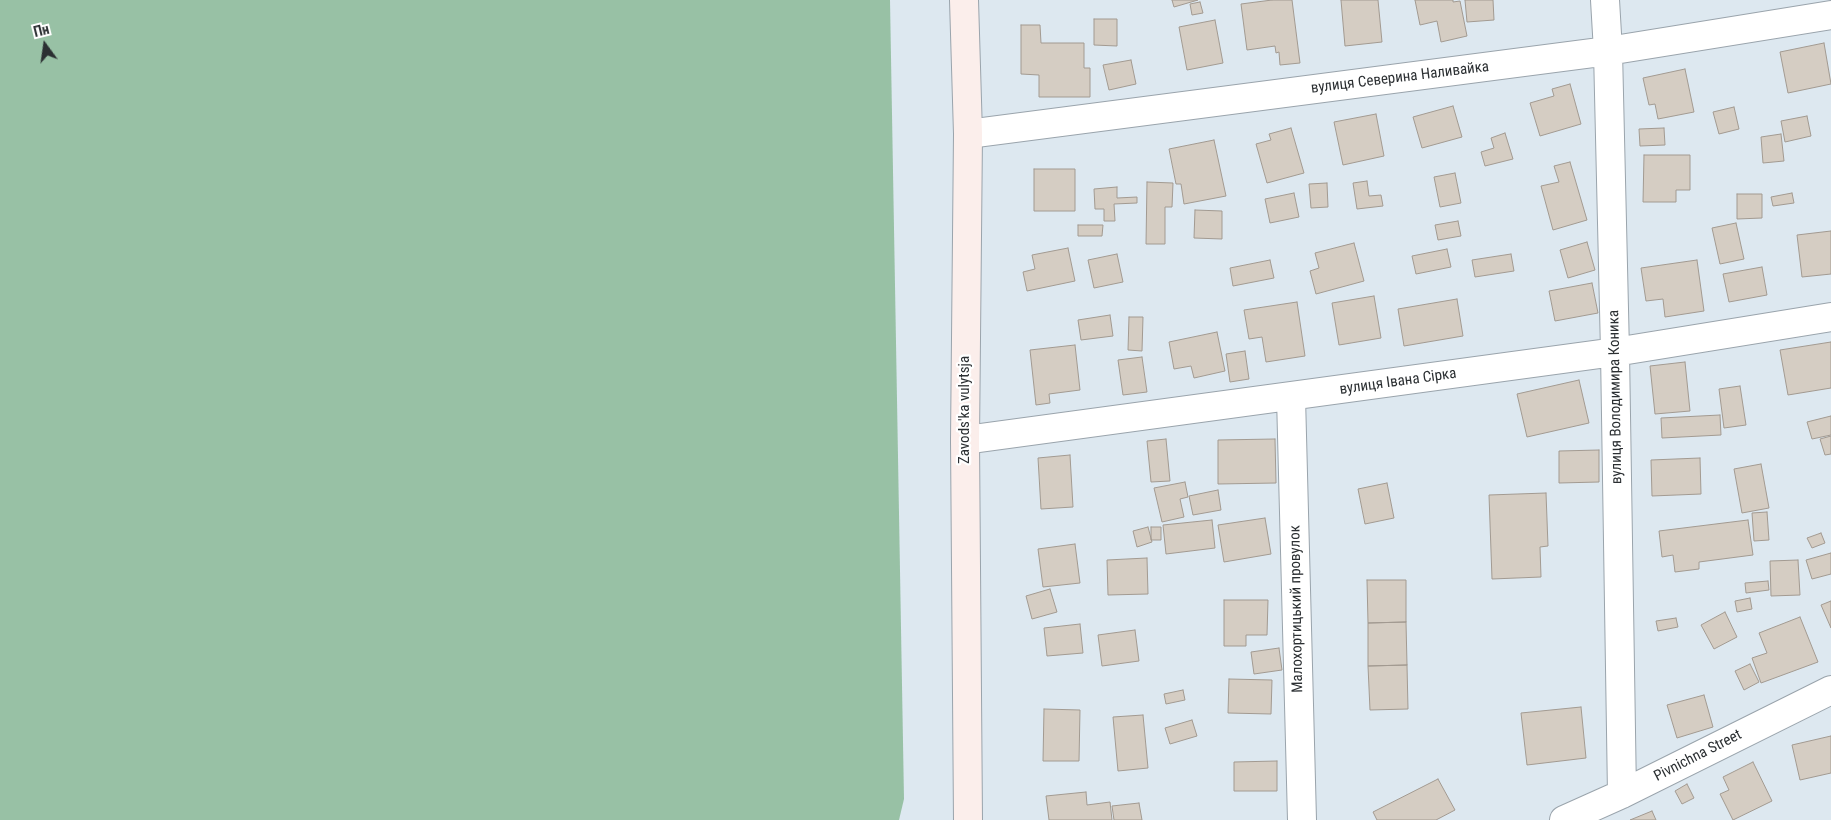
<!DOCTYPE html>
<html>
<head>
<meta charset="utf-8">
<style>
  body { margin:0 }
  #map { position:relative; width:1831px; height:820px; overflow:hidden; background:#dde8f0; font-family:"Roboto Condensed",sans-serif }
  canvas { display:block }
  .north { position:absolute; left:20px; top:20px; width:50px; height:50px; -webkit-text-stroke:4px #fff; paint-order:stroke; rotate:346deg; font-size:14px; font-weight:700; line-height:20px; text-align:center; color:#2b2f32 }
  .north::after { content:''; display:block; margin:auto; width:18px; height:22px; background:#2b2f32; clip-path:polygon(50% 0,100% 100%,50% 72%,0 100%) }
</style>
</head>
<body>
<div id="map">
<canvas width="1831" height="820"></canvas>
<div class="north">Пн</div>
</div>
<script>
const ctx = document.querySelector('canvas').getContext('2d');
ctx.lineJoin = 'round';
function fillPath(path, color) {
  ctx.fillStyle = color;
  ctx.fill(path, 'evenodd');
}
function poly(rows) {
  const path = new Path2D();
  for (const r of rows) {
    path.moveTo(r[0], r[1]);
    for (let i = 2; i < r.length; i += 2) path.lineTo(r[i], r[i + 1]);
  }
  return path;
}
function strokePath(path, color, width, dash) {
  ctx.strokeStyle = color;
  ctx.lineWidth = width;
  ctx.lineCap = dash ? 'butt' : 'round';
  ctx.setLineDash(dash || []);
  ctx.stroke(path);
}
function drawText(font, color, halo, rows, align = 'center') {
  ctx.font = font + ' "Roboto Condensed",sans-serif';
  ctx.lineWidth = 4.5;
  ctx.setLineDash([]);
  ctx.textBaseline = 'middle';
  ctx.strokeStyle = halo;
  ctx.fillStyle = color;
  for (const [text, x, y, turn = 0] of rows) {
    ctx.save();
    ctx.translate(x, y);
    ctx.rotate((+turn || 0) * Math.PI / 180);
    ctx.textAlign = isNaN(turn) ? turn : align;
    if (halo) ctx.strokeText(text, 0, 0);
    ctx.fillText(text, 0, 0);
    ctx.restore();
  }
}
const green = poly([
  [0,0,890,0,904,799,899,820,0,820]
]);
const building = poly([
  [1172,0,1198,0,1174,7,1172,0],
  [1272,0,1292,0,1300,63,1280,65,1279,52,1276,53,1275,46,1247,50,1241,4,1272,0],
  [1341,0,1378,0,1382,42,1345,46,1341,0],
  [1415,0,1453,0,1453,2,1460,1,1467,36,1441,42,1437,21,1420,25,1415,0],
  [1465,0,1493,0,1494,20,1467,22,1465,0],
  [1200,2,1203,13,1192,15,1190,4,1200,2],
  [1094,19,1117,19,1117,46,1094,45,1094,19],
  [1215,20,1223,63,1187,70,1179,27,1215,20],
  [1021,25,1040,25,1041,43,1084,43,1084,68,1090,68,1090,97,1039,97,1039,75,1021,74,1021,25],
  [1824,43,1831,84,1788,93,1780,52,1824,43],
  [1131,60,1136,84,1109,90,1103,65,1131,60],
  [1685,69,1694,112,1658,119,1655,104,1649,105,1643,78,1685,69],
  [1570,84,1581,124,1540,136,1530,103,1554,96,1552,89,1570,84],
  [1453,106,1462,137,1422,148,1413,117,1453,106],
  [1734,107,1739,129,1719,134,1713,112,1734,107],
  [1376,114,1384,156,1343,165,1334,122,1376,114],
  [1807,116,1811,136,1785,142,1781,121,1807,116],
  [1291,128,1304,173,1267,183,1256,144,1271,140,1269,134,1291,128],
  [1664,128,1665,145,1640,146,1639,129,1664,128],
  [1505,133,1513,159,1485,166,1481,152,1494,148,1491,138,1505,133],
  [1781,134,1784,161,1763,163,1761,137,1781,134],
  [1214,140,1226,196,1184,204,1181,184,1176,184,1169,149,1214,140],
  [1644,155,1690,155,1690,190,1676,190,1676,202,1643,202,1644,155],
  [1570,162,1587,220,1553,230,1541,186,1559,182,1554,166,1570,162],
  [1034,169,1075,169,1075,211,1034,211,1034,169],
  [1455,173,1461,203,1440,207,1434,177,1455,173],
  [1367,181,1369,196,1381,195,1383,206,1357,209,1353,183,1367,181],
  [1147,182,1173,183,1172,207,1165,207,1165,244,1146,244,1147,182],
  [1327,183,1328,207,1311,208,1309,184,1327,183],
  [1117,187,1117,198,1137,197,1137,203,1114,204,1115,221,1104,221,1104,209,1095,209,1094,189,1117,187],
  [1294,193,1299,217,1270,223,1265,199,1294,193],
  [1792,193,1794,203,1773,206,1771,197,1792,193],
  [1737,194,1762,194,1762,218,1737,219,1737,194],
  [1195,210,1222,211,1222,239,1194,238,1195,210],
  [1458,221,1461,236,1438,240,1435,225,1458,221],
  [1736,223,1744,259,1720,264,1712,228,1736,223],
  [1078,225,1103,225,1102,236,1078,236,1078,225],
  [1831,231,1831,274,1802,277,1797,235,1831,231],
  [1587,242,1595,270,1568,278,1560,250,1587,242],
  [1354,243,1364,281,1316,294,1310,271,1319,268,1315,253,1354,243],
  [1068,248,1075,281,1027,291,1023,272,1035,269,1032,255,1068,248],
  [1447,249,1451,267,1416,274,1412,256,1447,249],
  [1117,254,1123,282,1094,288,1088,260,1117,254],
  [1511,254,1514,271,1475,277,1472,260,1511,254],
  [1270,260,1274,278,1233,286,1230,268,1270,260],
  [1697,260,1704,311,1665,317,1663,299,1646,301,1641,268,1697,260],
  [1762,267,1767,295,1729,302,1723,274,1762,267],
  [1592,283,1598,313,1555,321,1549,291,1592,283],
  [1374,296,1381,338,1339,345,1332,303,1374,296],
  [1457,299,1463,336,1404,346,1398,309,1457,299],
  [1297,302,1305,356,1266,362,1262,337,1249,339,1244,310,1297,302],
  [1110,315,1113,336,1081,340,1078,320,1110,315],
  [1129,317,1143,317,1142,351,1128,350,1129,317],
  [1217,332,1225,371,1194,378,1191,366,1174,369,1169,342,1217,332],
  [1831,342,1831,388,1788,395,1780,350,1831,342],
  [1075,345,1080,390,1049,394,1050,403,1036,405,1030,350,1075,345],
  [1245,351,1249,379,1230,382,1226,354,1245,351],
  [1142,357,1147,392,1123,395,1118,360,1142,357],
  [1685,362,1690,411,1655,414,1650,366,1685,362],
  [1579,380,1589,423,1527,437,1517,394,1579,380],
  [1740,386,1746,425,1724,428,1719,389,1740,386],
  [1720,415,1721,435,1662,438,1661,418,1720,415],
  [1831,416,1831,435,1812,439,1807,422,1831,416],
  [1831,436,1831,454,1825,455,1820,439,1831,436],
  [1166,439,1170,481,1151,482,1147,441,1166,439],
  [1275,439,1276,483,1218,484,1218,440,1275,439],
  [1599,450,1599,482,1559,483,1559,451,1599,450],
  [1070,455,1073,507,1041,509,1038,458,1070,455],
  [1700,458,1701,494,1652,496,1651,460,1700,458],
  [1761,464,1769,508,1742,513,1734,469,1761,464],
  [1185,482,1188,497,1180,499,1184,517,1162,522,1154,488,1185,482],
  [1387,483,1394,518,1365,524,1358,489,1387,483],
  [1218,490,1221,510,1193,515,1189,496,1218,490],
  [1546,493,1548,546,1540,547,1541,577,1492,579,1489,495,1546,493],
  [1767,512,1769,540,1754,541,1752,513,1767,512],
  [1265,518,1271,554,1224,562,1218,525,1265,518],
  [1212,520,1215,548,1166,554,1163,525,1212,520],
  [1748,520,1753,555,1699,562,1699,569,1675,572,1673,555,1662,557,1659,531,1748,520],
  [1148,527,1152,542,1137,547,1133,531,1148,527],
  [1151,527,1161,527,1161,540,1151,540,1151,527],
  [1821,533,1825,543,1812,548,1807,538,1821,533],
  [1075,544,1080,583,1043,587,1038,549,1075,544],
  [1831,553,1831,574,1812,579,1806,560,1831,553],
  [1147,558,1148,594,1108,595,1107,560,1147,558],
  [1798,560,1800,595,1771,596,1770,561,1798,560],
  [1367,580,1406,580,1406,622,1368,623,1367,580],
  [1768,581,1769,590,1746,593,1745,583,1768,581],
  [1050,589,1057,612,1032,619,1026,596,1050,589],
  [1750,598,1752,609,1737,612,1735,601,1750,598],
  [1224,600,1268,600,1267,635,1246,635,1246,646,1224,646,1224,600],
  [1831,601,1831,628,1821,605,1831,601],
  [1725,612,1737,637,1714,649,1701,625,1725,612],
  [1800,617,1818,662,1761,683,1752,658,1767,653,1759,633,1800,617],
  [1676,618,1678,627,1658,631,1656,621,1676,618],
  [1406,622,1407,665,1368,666,1368,623,1406,622],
  [1080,624,1083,653,1047,656,1044,628,1080,624],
  [1135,630,1139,661,1102,666,1098,635,1135,630],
  [1279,648,1282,670,1254,674,1251,652,1279,648],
  [1750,664,1759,682,1744,690,1735,671,1750,664],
  [1407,665,1408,709,1370,710,1368,666,1407,665],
  [1229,679,1272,680,1271,714,1228,713,1229,679],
  [1183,690,1185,700,1166,704,1164,694,1183,690],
  [1704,695,1713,727,1677,738,1667,705,1704,695],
  [1581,707,1586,758,1527,765,1521,713,1581,707],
  [1044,709,1080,710,1079,761,1043,761,1044,709],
  [1143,715,1148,768,1118,771,1113,717,1143,715],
  [1192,720,1197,736,1170,744,1165,728,1192,720],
  [1831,736,1831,773,1800,780,1792,745,1831,736],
  [1277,761,1277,791,1234,791,1234,762,1277,761],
  [1753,762,1772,801,1733,820,1720,794,1729,790,1723,777,1753,762],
  [1438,779,1455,810,1436,820,1377,820,1373,812,1438,779],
  [1687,784,1694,798,1682,804,1675,791,1687,784],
  [1086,792,1087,805,1110,802,1112,820,1049,820,1046,796,1086,792],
  [1139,803,1142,820,1114,820,1112,806,1139,803],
  [1652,811,1656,820,1630,820,1652,811]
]);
const street = poly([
  [1605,0,1608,51,1615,352,1622,794],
  [968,134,1608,51,1831,15],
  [1291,397,1302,820],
  [965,440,1615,352,1831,317],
  [1564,820,1622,794,1831,690]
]);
const secondary = poly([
  [964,0,968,134,965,440,968,820]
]);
const streetNames = [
  ["вулиця Северина Наливайка",1400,78,-7],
  ["вулиця Івана Сірка",1398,382,-8],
  ["вулиця Володимира Коника",1616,397,-91],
  ["Zavods'ka vulytsja",965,410,-90],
  ["Малохортицький провулок",1297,609,-91],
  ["Pivnichna Street",1698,756,-27]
];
fillPath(green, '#98c1a5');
fillPath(building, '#d5cdc3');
strokePath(building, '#a29a91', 1);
strokePath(street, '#9aa4ac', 30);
strokePath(secondary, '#9aa4ac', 30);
strokePath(street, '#fff', 28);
strokePath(secondary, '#fbeeeb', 28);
drawText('15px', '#2b2f32', '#fff', streetNames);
</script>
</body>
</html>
